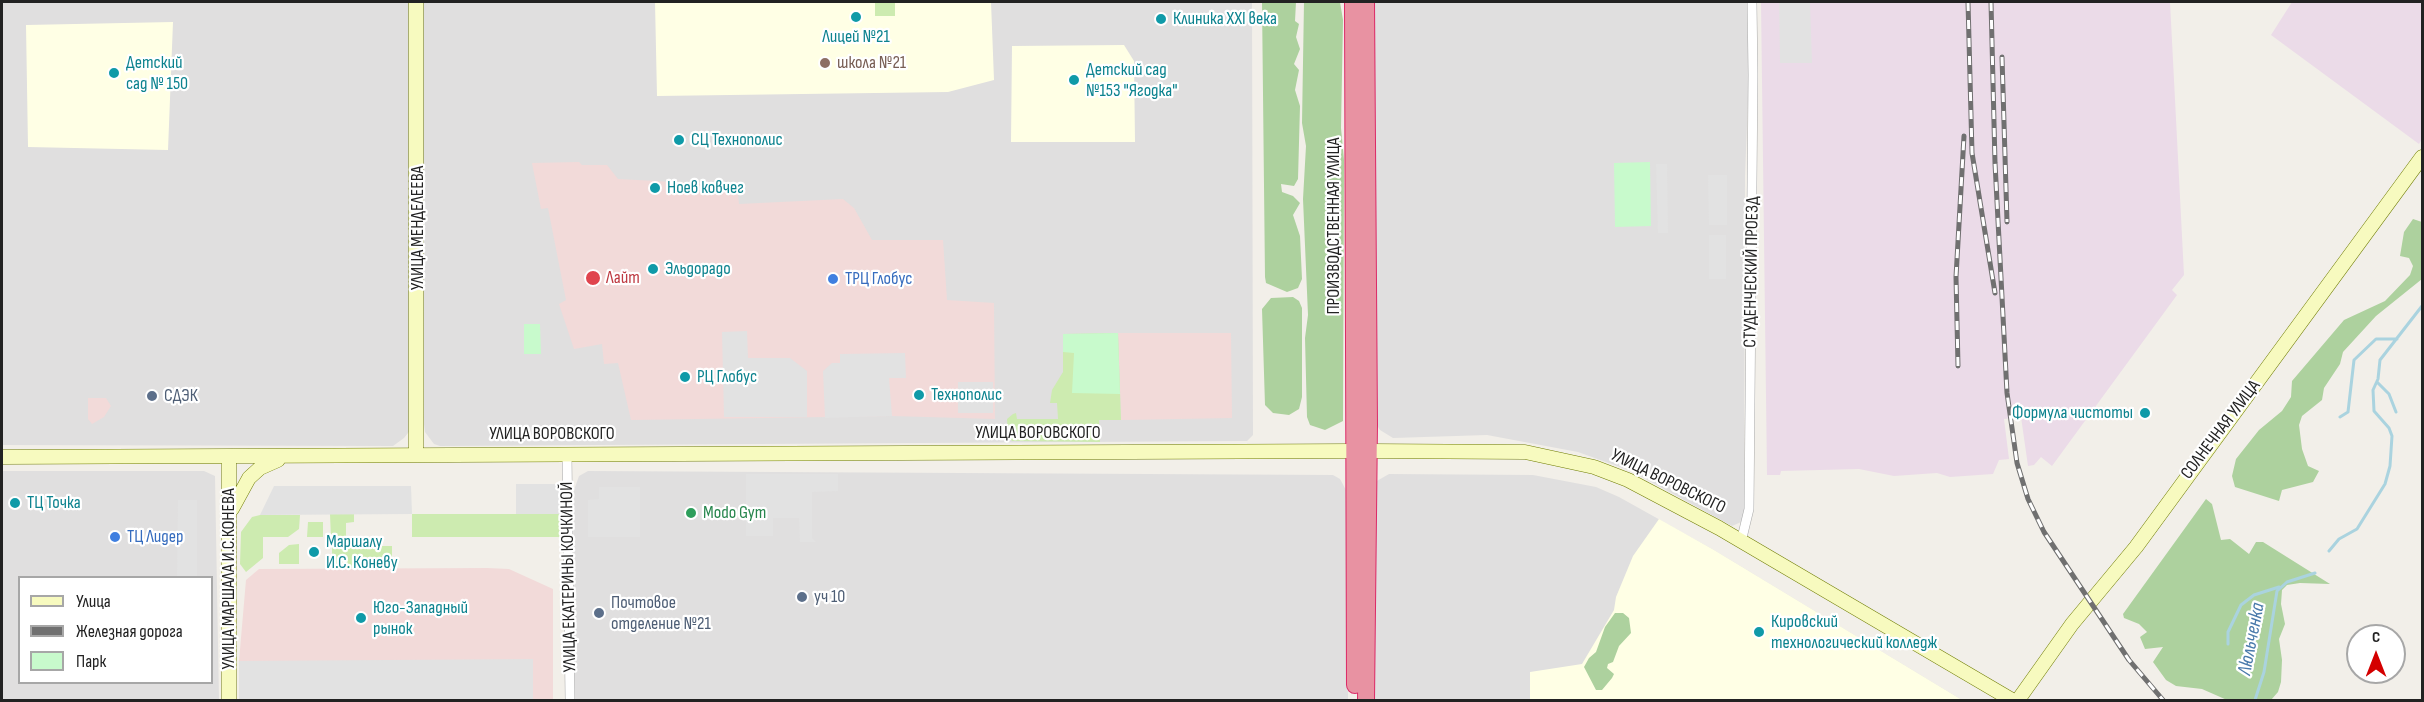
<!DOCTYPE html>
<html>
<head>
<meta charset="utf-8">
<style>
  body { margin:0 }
  #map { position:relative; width:2424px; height:702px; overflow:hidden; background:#f2efe9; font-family:"Sofia Sans Condensed",sans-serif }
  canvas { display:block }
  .frame { position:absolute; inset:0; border:3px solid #222; pointer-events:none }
  .legend { position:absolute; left:18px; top:576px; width:195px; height:108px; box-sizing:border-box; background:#fff; border:2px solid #a7a7a7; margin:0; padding:8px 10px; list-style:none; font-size:18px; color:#222 }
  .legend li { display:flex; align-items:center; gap:12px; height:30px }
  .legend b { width:30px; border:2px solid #a7a7a7 }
  .north { position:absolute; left:2346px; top:624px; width:60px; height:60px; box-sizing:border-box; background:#fff; border:2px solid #a7a7a7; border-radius:50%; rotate:0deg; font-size:16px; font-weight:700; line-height:24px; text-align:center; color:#222 }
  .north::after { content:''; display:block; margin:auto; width:21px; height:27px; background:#d40000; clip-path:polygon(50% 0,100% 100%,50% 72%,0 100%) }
</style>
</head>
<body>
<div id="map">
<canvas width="2424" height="702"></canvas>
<div class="frame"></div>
<ul class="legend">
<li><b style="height:8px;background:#f7fabf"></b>Улица</li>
<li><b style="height:8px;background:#707070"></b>Железная дорога</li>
<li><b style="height:16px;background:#c8facc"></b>Парк</li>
</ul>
<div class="north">С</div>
</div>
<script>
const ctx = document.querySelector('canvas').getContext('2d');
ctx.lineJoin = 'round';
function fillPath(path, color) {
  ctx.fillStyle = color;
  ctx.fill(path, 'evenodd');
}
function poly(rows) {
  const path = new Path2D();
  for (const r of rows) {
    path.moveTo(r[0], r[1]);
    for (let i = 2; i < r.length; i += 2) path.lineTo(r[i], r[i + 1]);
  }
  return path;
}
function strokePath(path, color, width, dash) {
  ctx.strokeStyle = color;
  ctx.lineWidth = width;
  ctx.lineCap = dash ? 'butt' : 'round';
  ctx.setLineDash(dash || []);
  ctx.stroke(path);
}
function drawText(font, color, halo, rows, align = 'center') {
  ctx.font = font + ' "Sofia Sans Condensed",sans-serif';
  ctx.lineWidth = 4.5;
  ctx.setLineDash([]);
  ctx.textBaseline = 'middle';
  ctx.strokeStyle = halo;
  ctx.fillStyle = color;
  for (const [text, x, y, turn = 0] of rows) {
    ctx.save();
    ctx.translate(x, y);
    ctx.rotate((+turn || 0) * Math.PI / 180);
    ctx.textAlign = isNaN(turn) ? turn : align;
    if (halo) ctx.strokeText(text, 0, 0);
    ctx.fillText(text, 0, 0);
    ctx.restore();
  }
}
const residential = poly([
  [2,2,412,2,412,428,404,438,393,446,2,445],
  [422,2,1252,2,1253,435,1247,441,1241,441,440,446,434,444,425,432,424,424],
  [1371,2,1747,2,1749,74,1745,176,1744,513,1741,522,1732,526,1631,471,1578,452,1487,435,1393,438,1380,430,1374,421],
  [2,471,204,471,215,476,219,700,2,700],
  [20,578,212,578,212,682,20,682],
  [588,471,1333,475,1340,479,1347,492,1348,700,574,700,573,493,579,476],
  [1389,474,1533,475,1596,487,1619,497,1714,550,1962,700,1372,700,1375,482]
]);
const commercial = poly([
  [579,162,582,165,607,165,618,179,712,184,738,195,739,204,843,199,854,208,872,240,943,240,947,300,994,303,995,419,892,416,631,420,618,363,604,364,602,344,574,349,559,304,566,300,548,208,541,209,532,163],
  [1118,333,1231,333,1232,418,1121,420],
  [88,398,106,398,111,406,104,417,92,424,88,419],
  [487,568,509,569,553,589,553,700,239,700,239,661,246,580,259,569]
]);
const industrial = poly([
  [1761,2,2170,2,2184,275,2172,290,2177,295,2052,466,2041,457,2034,465,2028,466,2021,417,2004,419,2009,459,1999,460,1993,474,1950,477,1937,473,1894,476,1859,469,1781,471,1780,475,1767,475],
  [2292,2,2422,2,2422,139,2419,144,2271,35]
]);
const education = poly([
  [655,2,991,2,994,80,948,92,657,96],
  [173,22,168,150,28,147,26,25],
  [1124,45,1134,61,1135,142,1011,142,1012,46],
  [1659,519,1714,550,1962,700,1530,700,1530,672,1582,664,1614,610,1616,597,1633,556]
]);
const grass = poly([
  [875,2,895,2,895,16,875,16],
  [1118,333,1121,420,1099,420,1100,442,1012,441,1008,436,1007,419,1013,414,1016,413,1017,419,1058,419,1057,403,1050,403,1052,390,1063,372,1063,334],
  [330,514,354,514,354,522,346,523,346,538,331,538],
  [412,514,562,514,562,537,412,537],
  [260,515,300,515,299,529,288,537,263,537,263,558,246,572,240,564,241,532,252,517],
  [308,522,323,522,323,537,307,537],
  [299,544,299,564,279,564,279,553,289,545],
  [332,546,392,546,392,568,332,568]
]);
const forest = poly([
  [1262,2,1296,2,1295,21,1299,24,1296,37,1300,49,1294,64,1299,70,1295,90,1300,106,1298,179,1294,186,1281,184,1282,192,1293,196,1300,203,1293,215,1300,236,1302,279,1298,288,1287,292,1266,283,1265,277],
  [1304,2,1340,2,1343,20,1341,128,1344,160,1343,421,1325,430,1310,425,1307,417,1305,338,1308,315,1303,199,1306,146,1302,123],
  [2413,219,2422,222,2422,279,2376,316,2343,352,2340,364,2324,388,2322,400,2302,416,2299,425,2302,449,2308,466,2319,471,2313,482,2282,490,2279,501,2235,487,2232,476,2236,459,2259,430,2282,411,2291,397,2292,381,2344,320,2385,301,2410,275,2413,266,2409,258,2400,256,2404,232],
  [1293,297,1299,301,1302,308,1302,397,1299,409,1289,415,1273,413,1265,405,1262,309,1271,298],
  [2206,499,2212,504,2221,540,2230,539,2249,554,2256,542,2263,542,2330,584,2300,583,2287,585,2282,590,2281,604,2285,624,2279,639,2282,660,2281,682,2278,692,2271,700,2227,700,2202,689,2176,686,2166,680,2153,662,2163,647,2145,649,2140,637,2147,632,2139,624,2124,618,2123,614],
  [1615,613,1623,613,1629,618,1631,633,1619,646,1613,662,1608,664,1607,668,1614,674,1612,678,1602,690,1596,690,1584,667,1589,658,1596,652,1605,627]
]);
const park = poly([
  [1650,162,1651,226,1615,227,1614,163],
  [524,324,540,324,541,354,524,354],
  [1118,333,1120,394,1072,393,1074,353,1063,352,1063,334]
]);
const parking = poly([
  [1779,2,1810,2,1812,63,1780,63],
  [1656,164,1667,164,1668,233,1658,233],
  [1708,175,1727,175,1727,225,1709,225],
  [1709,235,1726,235,1726,279,1709,279],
  [747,331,748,358,790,358,807,371,807,417,724,417,722,332],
  [905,353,906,378,889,378,892,416,825,418,823,371,832,363,840,363,840,354],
  [958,382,993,382,993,413,958,413],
  [746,474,838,474,838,491,812,492,812,538,816,542,800,542,799,518,773,518,773,536,746,536],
  [516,484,562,484,562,514,516,514],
  [274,486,411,486,412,514,260,515],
  [599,487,640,487,640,537,588,537,588,500,599,499],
  [178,500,197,500,197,577,177,577],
  [533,659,533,700,239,700,239,661]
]);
const stream = poly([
  [2377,382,2389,394,2396,412],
  [2340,417,2348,412,2354,360,2376,339,2397,339],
  [2329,551,2339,539,2357,529,2385,484,2390,466,2392,436,2389,428,2374,411,2373,390,2378,379,2380,360,2422,306],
  [2228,644,2228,632,2241,605,2254,595,2279,587],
  [2255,700,2264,672,2277,591,2287,582,2315,573]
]);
const street = poly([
  [567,454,570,700],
  [1741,542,1749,509,1753,75,1752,2]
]);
const secondary = poly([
  [416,2,416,454],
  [1369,451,1525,452,1594,467,1628,480,1719,528,2012,700],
  [2,457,1354,451],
  [229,457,229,700],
  [232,509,249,478,260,468,278,460],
  [2018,700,2072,624,2136,547,2422,157]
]);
const highway = poly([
  [1353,2,1355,685],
  [1366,2,1369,424,1366,700]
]);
const rail = poly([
  [1968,2,1972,153,1995,293],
  [1991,2,1995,163,2007,393,2017,463,2028,499,2044,532,2129,660,2163,700],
  [2002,57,2007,222],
  [1958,366,1956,277,1964,136]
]);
const markers = [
  [856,17,6,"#0f9aa8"],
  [1161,19,6,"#0f9aa8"],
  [825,63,6,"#8d6e63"],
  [114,73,6,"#0f9aa8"],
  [1074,80,6,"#0f9aa8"],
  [679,140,6,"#0f9aa8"],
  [655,188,6,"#0f9aa8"],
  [653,269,6,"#0f9aa8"],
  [593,278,8,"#e0444e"],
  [833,279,6,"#3f7fe0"],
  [685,377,6,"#0f9aa8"],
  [919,395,6,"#0f9aa8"],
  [152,396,6,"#5c6f8a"],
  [2145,413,6,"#0f9aa8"],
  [15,503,6,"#0f9aa8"],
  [691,513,6,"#2e9e5b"],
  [115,537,6,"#3f7fe0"],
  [314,552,6,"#0f9aa8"],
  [802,597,6,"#5c6f8a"],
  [599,613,6,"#5c6f8a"],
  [361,618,6,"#0f9aa8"],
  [1759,632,6,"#0f9aa8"]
];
const cultureNames = [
  ["Клиника XXI века",1173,19],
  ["Лицей №21",856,37,"center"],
  ["Детский",126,63],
  ["сад № 150",126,84],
  ["Детский сад",1086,70],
  ["№153 \"Ягодка\"",1086,91],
  ["СЦ Технополис",691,140],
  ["Ноев ковчег",667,188],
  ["Эльдорадо",665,269],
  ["РЦ Глобус",697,377],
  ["Технополис",931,395],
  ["Формула чистоты",2133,413,"right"],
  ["ТЦ Точка",27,503],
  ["Маршалу",326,542],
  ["И.С. Коневу",326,563],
  ["Юго-Западный",373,608],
  ["рынок",373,629],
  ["Кировский",1771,622],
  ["технологический колледж",1771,643]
];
const educationNames = [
  ["школа №21",837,63]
];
const streetNames = [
  ["ПРОИЗВОДСТВЕННАЯ УЛИЦА",1334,226,-90],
  ["УЛИЦА МЕНДЕЛЕЕВА",418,228,-90],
  ["СТУДЕНЧЕСКИЙ ПРОЕЗД",1752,272,-89],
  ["СОЛНЕЧНАЯ УЛИЦА",2221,430,-53],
  ["УЛИЦА ВОРОВСКОГО",1038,433],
  ["УЛИЦА ВОРОВСКОГО",552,434],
  ["УЛИЦА ВОРОВСКОГО",1668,482,26],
  ["УЛИЦА ЕКАТЕРИНЫ КОЧКИНОЙ",569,577,-91],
  ["УЛИЦА МАРШАЛА И.С.КОНЕВА",229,579,-90]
];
const healthNames = [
  ["Лайт",606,278]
];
const shopNames = [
  ["ТРЦ Глобус",845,279],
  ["ТЦ Лидер",127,537]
];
const serviceNames = [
  ["СДЭК",164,396],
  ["уч 10",814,597],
  ["Почтовое",611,603],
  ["отделение №21",611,624]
];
const leisureNames = [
  ["Modo Gym",703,513]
];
const waterNames = [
  ["Люльченка",2252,639,-79]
];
fillPath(residential, '#e0dfdf');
fillPath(commercial, '#f2dad9');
fillPath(industrial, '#ebdbe8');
fillPath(education, '#ffffe5');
fillPath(grass, '#cdebb0');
fillPath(forest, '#add19e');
fillPath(park, '#c8facc');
fillPath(parking, '#e2e2e2');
strokePath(stream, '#aad3df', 3);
strokePath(street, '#a9a9a9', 10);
strokePath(secondary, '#707d05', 15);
strokePath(highway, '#dc2a67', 18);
strokePath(street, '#fff', 9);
strokePath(secondary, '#f7fabf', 14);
strokePath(highway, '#e892a2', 16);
strokePath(rail, '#707070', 5);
strokePath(rail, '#fff', 3, [9]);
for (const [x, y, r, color] of markers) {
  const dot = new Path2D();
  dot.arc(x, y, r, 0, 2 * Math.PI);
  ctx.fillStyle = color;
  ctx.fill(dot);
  strokePath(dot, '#fff', 2);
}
drawText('18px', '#0d838f', '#fff', cultureNames, 'left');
drawText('18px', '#785e54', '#fff', educationNames, 'left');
drawText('18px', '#222', '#fff', streetNames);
drawText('18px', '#be3a42', '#fff', healthNames, 'left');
drawText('18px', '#366cbe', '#fff', shopNames, 'left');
drawText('18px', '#4e5e75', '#fff', serviceNames, 'left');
drawText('18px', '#27864d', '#fff', leisureNames, 'left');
drawText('italic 20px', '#4a7aab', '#fff', waterNames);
</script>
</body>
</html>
